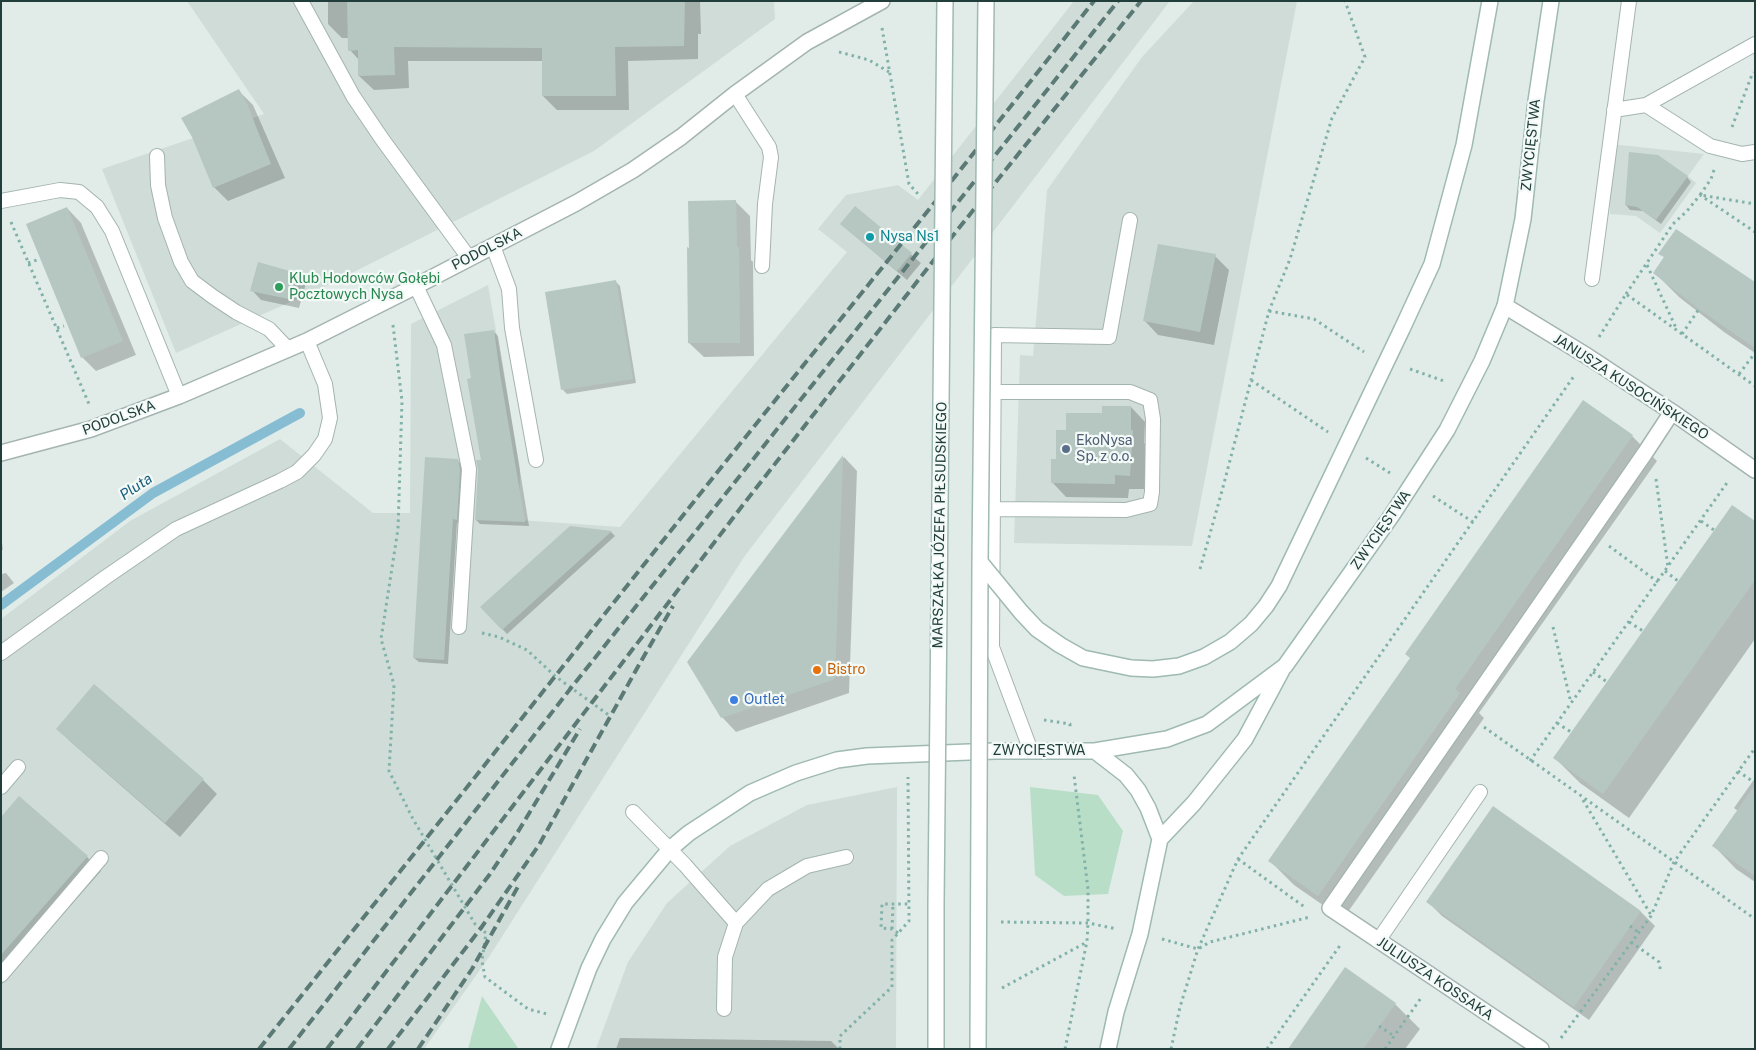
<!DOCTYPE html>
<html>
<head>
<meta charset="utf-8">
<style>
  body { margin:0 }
  #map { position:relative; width:1756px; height:1050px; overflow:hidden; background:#e1ece9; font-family:"Public Sans",sans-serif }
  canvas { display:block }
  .frame { position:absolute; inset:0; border:2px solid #213e3a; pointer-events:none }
</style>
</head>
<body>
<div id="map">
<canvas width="1756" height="1050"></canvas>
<div class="frame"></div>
</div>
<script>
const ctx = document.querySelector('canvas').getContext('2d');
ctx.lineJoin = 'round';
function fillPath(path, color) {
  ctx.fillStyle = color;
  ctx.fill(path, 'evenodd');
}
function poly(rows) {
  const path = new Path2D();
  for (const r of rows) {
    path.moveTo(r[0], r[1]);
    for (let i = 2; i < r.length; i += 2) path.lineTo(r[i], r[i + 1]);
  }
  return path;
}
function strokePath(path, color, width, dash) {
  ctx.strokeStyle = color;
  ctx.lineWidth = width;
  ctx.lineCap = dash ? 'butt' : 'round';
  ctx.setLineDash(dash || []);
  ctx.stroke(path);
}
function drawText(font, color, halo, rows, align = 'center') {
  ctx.font = font + ' "Public Sans",sans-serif';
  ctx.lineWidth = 4.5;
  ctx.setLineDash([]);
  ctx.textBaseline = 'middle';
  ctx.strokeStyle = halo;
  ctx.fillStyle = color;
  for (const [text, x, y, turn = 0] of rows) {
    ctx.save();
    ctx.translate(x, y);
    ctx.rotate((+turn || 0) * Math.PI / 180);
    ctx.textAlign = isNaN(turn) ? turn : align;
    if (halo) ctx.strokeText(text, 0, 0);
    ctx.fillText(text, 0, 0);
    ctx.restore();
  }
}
const built = poly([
  [187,1,774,1,775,19,594,151,324,287,176,353,102,169,264,114],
  [1074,1,1170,1,744,557,489,957,424,1049,1,1049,1,619,130,521,280,439,373,513,410,513,411,324,488,285,520,468,519,520,620,527,847,252,818,229,846,195,898,185,918,200],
  [1194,1,1297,1,1192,546,1014,543,1020,355,1033,356,1047,190,1142,57],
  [1611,144,1704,154,1688,176,1696,183,1660,233,1636,216,1610,214],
  [897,787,896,1049,596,1049,628,962,667,903,730,846,807,805]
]);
const green = poly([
  [1030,787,1098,795,1123,831,1108,894,1064,896,1035,875],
  [482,996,518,1048,518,1049,468,1049]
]);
const shadow = poly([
  [328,1,700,1,701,34,698,34,698,59,628,61,629,110,557,110,543,96,543,61,408,61,409,88,374,90,359,76,359,60,350,50,349,38,342,38,328,24],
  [239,91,253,105,285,178,228,201,214,187],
  [1687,177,1691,182,1661,224,1643,211,1630,210,1626,205],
  [736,202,750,216,751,260,753,262,754,356,704,357,689,343,690,249],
  [855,207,921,263,907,280,841,224],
  [67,208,81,223,136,355,96,371,82,357],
  [1660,253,1755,285,1755,353,1724,332,1679,297,1655,273,1665,258],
  [1215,256,1229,270,1214,345,1158,335,1144,320],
  [296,274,306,283,299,308,261,300,252,290],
  [616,282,620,286,636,383,567,394,563,390],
  [494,332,498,336,529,526,480,524,476,520,482,461,472,379],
  [1131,407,1145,422,1144,443,1147,445,1144,489,1129,489,1128,498,1066,497,1052,482,1057,460,1067,431,1103,414],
  [1632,436,1657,461,1479,713,1484,718,1343,919,1294,885,1269,860],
  [844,457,857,471,849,693,736,732,722,717,688,662],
  [457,460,462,465,464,475,461,524,457,523,448,664,419,662,414,658],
  [1755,523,1755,639,1629,818,1580,783,1555,758],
  [570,527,611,532,615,536,507,634,482,607],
  [1,535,3,550,1,550],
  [6,573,14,583,1,592,1,574],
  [58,729,203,780,217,794,180,837,72,743],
  [1755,778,1755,882,1736,869,1714,846,1738,811,1734,808],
  [1493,807,1641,912,1655,926,1589,1020,1442,916,1428,902],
  [1,819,87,857,101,871,1,985],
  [1395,1004,1420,1029,1405,1049,1289,1049],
  [620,1038,831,1041,839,1049,616,1049]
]);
const stream = poly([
  [1,605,153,493,300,413]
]);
const building = poly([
  [347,1,685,1,684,46,615,47,616,96,542,96,542,48,394,47,395,75,358,76,358,50,348,51],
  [239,89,247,104,271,164,213,188,192,137,181,118],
  [1629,152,1658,155,1688,176,1656,220,1637,207,1625,205],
  [736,200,737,247,739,247,740,343,688,343,687,247,689,248,688,201],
  [855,206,912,253,897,271,840,224],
  [67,207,123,341,81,358,26,224],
  [1676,229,1755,282,1755,348,1699,309,1653,273,1664,257,1658,254],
  [1158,244,1216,254,1200,332,1143,321],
  [258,262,297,273,289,299,250,291],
  [616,280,633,379,561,390,545,292],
  [494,330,500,374,525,522,475,520,478,470,476,460,481,460,467,379,471,378,464,334],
  [1583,400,1633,435,1455,689,1460,693,1318,896,1268,861,1410,658,1405,654],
  [1102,406,1131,406,1131,430,1133,430,1130,476,1115,475,1115,484,1051,483,1051,459,1056,459,1056,430,1066,430,1066,413,1102,413],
  [843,455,835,679,721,718,687,662],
  [425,457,458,459,460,470,457,520,453,519,444,660,413,658],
  [1732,505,1755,521,1755,580,1603,794,1553,758],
  [570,526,612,531,502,630,480,607],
  [94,684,204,779,165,823,56,729],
  [1755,785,1755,876,1712,846],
  [19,796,88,856,1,955,1,817],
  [1493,806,1641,911,1574,1007,1426,902],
  [1345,967,1396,1003,1363,1049,1288,1049]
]);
const path = poly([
  [882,28,909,184,918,194],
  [839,52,869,60,889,72],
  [1732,127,1753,72],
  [1714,170,1711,179,1700,195,1755,204],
  [11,222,89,404],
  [28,263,37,260],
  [1647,265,1677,330],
  [1626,294,1673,224,1687,211,1700,195,1755,232],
  [1269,311,1314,319,1364,352],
  [393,325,402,401,398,529,381,639,394,685,389,771,413,819,475,924,486,933,482,961,485,977,528,1009,547,1014],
  [57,328,64,326],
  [1682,334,1699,309],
  [1599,337,1626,294,1755,386],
  [1410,369,1444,381],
  [1739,374,1755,353],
  [1251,380,1328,432],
  [1366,458,1390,473],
  [1656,479,1668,567],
  [1433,496,1473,522],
  [1701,521,1714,530],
  [1609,546,1658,582],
  [1200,569,1222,491,1269,311,1290,259,1332,118,1365,57,1345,1],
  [1665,571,1678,581],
  [1629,622,1643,631],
  [1553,627,1571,703],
  [482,633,499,637,527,650,555,676,610,716],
  [1593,672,1607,682],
  [1044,720,1070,724,1070,727],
  [1557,723,1571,732],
  [1484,727,1755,919],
  [1530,761,1729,480],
  [1738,771,1752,781],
  [1583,800,1651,915],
  [1238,859,1306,908],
  [1001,922,1088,923,1117,929],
  [1630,926,1638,932],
  [892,929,893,904],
  [898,933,892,929,881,928,882,904,909,904],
  [1162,939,1198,949,1210,942,1310,917],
  [1631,942,1659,962,1661,973],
  [1002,988,1087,942],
  [1379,1026,1394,1036],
  [1561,1038,1651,916,1674,862,1755,748],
  [840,1049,840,1036,892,987,892,940,909,921,908,777],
  [1065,1049,1087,941,1088,923,1088,889,1074,775],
  [1171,1049,1180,1007,1198,949,1238,859,1574,376],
  [1267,1049,1341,944],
  [1385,1049,1421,998]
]);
const service = poly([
  [301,1,353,96,382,139,469,258],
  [735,94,769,147,771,157,765,204,762,266],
  [1646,105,1710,146,1742,154,1755,152],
  [1614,110,1646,105,1755,44],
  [157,156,158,185,165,218,181,262,192,281,212,296,236,312,269,329,288,349],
  [1,201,60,190,79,192,97,207,112,231,179,396],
  [493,246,509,289,512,328,536,460],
  [1592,279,1629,1],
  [416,286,444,345,469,469,459,627],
  [993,509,1126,510,1150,504,1152,492,1153,419,1150,400,1130,392,994,392],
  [1,653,106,577,176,529,280,481,297,472,314,455,325,439,330,418,325,384,307,341],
  [1031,751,992,647,994,335,1109,337,1130,220],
  [1,787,18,767],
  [633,812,685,865,736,923],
  [1378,941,1480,792],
  [1,975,101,858],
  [724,1009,725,957,736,923,768,889,807,866,846,857]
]);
const minor = poly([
  [1505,306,1587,356,1672,412,1755,470],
  [1,453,91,429,179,396,307,341,416,286,576,203,633,170,681,137,735,94,807,42,882,1],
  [1541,1049,1330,908,1645,453,1672,412]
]);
const secondary = poly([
  [1402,329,1432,264,1464,145,1490,1],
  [1095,751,1126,775,1138,790,1148,808,1160,839],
  [559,1049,589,968,603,939,625,903,670,849,689,833,750,793,796,773,837,760,867,756,995,751,1095,751,1167,739,1207,724,1285,666,1392,515,1447,430,1482,361,1505,306,1523,219,1536,101,1551,1],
  [1108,1049,1116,1012,1140,934,1160,839,1194,803,1245,739,1282,670]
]);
const rail = poly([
  [259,1049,723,465,931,207,1094,1],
  [289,1049,571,688,1118,1],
  [327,1049,746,501,955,233,1141,1],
  [357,1049,490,874,516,835,580,729],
  [388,1049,481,928,539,845,640,663,673,606],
  [418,1049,472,969,520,883]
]);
const secondaryBridge = poly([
  [980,562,1021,612,1037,629,1060,645,1083,658,1131,668,1153,669,1179,666,1204,657,1230,642,1251,624,1266,606,1279,586,1402,329],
  [936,1049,936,904,945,1],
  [978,1049,980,562,986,1]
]);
const markers = [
  [870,237,5,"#0f9aa8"],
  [279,287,5,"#2e9e5b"],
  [1066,449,5,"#5c6f8a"],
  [817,670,5,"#e8710a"],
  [734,700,5,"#3f7fe0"]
];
const streetNames = [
  ["ZWYCIĘSTWA",1531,145,-84],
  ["PODOLSKA",487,249,-27],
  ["JANUSZA KUSOCIŃSKIEGO",1631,387,33],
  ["PODOLSKA",119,418,-20],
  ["MARSZAŁKA JÓZEFA PIŁSUDSKIEGO",940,525,-89],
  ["ZWYCIĘSTWA",1381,530,-55],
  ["ZWYCIĘSTWA",1039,751],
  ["JULIUSZA KOSSAKA",1435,979,34]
];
const cultureNames = [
  ["Nysa Ns1",880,237]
];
const leisureNames = [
  ["Klub Hodowców Gołębi",289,279],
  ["Pocztowych Nysa",289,295]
];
const serviceNames = [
  ["EkoNysa",1076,441],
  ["Sp. z o.o.",1076,457]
];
const foodNames = [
  ["Bistro",827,670]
];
const shopNames = [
  ["Outlet",744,700]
];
const waterNames = [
  ["Pluta",136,487,-34]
];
fillPath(built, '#cfdcd8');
fillPath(green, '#b9dec8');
fillPath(shadow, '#0003');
strokePath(stream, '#87bdd3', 10);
fillPath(building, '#b6c7c2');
strokePath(service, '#a4b4b1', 16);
strokePath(minor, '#a4b4b1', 18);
strokePath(secondary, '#9fb9b3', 18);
strokePath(path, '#81b1a8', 3, [2.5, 4]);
strokePath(service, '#fff', 14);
strokePath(minor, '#fff', 15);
strokePath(secondary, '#fff', 15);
strokePath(rail, '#5b7975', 4, [10, 5]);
strokePath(secondaryBridge, '#9fb9b3', 18, []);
strokePath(secondaryBridge, '#fff', 15);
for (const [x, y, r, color] of markers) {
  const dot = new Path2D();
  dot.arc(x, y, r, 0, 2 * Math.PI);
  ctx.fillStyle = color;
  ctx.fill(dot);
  strokePath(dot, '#f2f9f6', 2);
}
drawText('14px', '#213e3a', '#f2f9f6', streetNames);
drawText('14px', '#0d838f', '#f2f9f6', cultureNames, 'left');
drawText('14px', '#27864d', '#f2f9f6', leisureNames, 'left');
drawText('14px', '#4e5e75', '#f2f9f6', serviceNames, 'left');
drawText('14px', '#c56008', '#f2f9f6', foodNames, 'left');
drawText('14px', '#366cbe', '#f2f9f6', shopNames, 'left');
drawText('italic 15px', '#195e7c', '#f2f9f6', waterNames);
</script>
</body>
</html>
